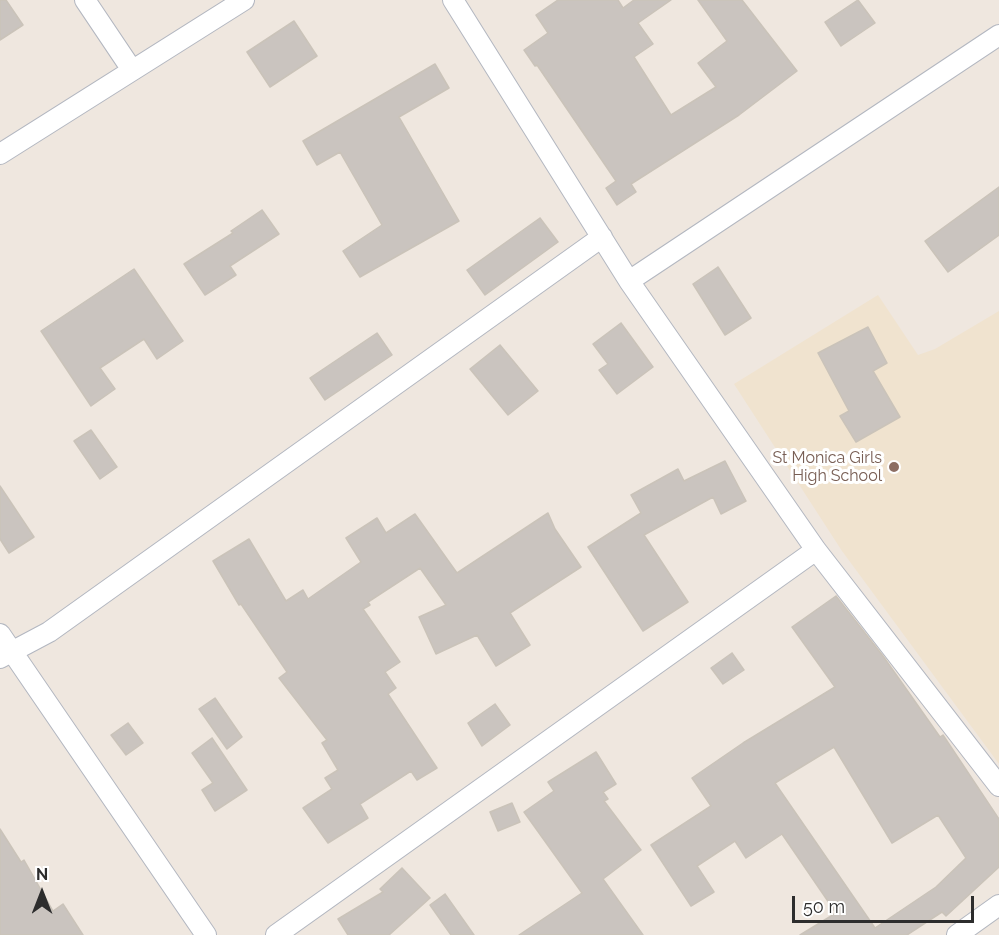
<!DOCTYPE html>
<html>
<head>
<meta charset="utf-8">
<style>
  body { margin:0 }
  #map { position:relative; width:999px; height:935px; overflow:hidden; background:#efe7df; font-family:Raleway,sans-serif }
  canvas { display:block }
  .north { position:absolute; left:12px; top:863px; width:60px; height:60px; -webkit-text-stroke:4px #fff; paint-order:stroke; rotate:0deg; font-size:16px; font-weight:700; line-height:24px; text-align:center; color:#2d2d2d }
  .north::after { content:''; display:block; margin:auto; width:21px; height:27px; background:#2d2d2d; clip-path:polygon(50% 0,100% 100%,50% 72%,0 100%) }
  .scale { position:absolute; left:792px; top:896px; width:182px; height:27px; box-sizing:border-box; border:3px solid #2d2d2d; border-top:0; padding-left:8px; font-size:18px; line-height:21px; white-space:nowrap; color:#2d2d2d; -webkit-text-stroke:4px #fff; paint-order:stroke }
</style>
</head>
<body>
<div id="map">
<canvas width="999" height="935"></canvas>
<div class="north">N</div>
<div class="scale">50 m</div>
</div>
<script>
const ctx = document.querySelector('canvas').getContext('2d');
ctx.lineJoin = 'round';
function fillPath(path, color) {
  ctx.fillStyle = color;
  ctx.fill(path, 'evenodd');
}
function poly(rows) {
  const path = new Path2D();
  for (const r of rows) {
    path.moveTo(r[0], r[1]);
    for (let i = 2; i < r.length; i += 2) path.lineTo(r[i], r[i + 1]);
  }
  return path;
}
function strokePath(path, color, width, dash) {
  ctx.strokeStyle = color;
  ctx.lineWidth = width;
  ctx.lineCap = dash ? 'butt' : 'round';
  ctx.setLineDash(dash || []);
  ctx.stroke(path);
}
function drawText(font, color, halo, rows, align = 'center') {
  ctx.font = font + ' Raleway,sans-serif';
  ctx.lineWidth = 6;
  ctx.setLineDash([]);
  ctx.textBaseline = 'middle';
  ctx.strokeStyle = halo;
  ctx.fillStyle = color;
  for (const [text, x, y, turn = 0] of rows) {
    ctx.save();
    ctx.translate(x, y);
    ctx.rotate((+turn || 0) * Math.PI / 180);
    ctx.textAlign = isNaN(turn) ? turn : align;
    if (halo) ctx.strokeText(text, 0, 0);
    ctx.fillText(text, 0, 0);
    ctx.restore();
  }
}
const education = poly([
  [878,295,918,355,935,349,999,311,999,764,842,551,734,384]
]);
const building = poly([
  [0,0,6,0,23,25,0,40,0,0],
  [558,0,618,0,623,8,634,0,671,0,638,23,653,44,634,57,671,115,716,87,698,63,727,41,698,0,742,0,797,71,739,115,631,184,636,192,617,205,606,188,616,181,537,65,535,66,524,50,548,33,536,15,558,0],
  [858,0,875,23,841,46,825,22,858,0],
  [294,21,317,56,270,87,247,52,294,21],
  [435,64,449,88,399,117,459,221,360,277,343,251,382,225,340,152,317,165,303,141,435,64],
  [999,187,999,235,948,272,925,241,999,187],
  [262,210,279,234,230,266,236,275,205,295,184,264,233,233,231,231,262,210],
  [540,218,558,242,485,295,467,270,540,218],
  [718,267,751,318,725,335,693,284,718,267],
  [134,269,183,341,157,359,144,339,100,368,115,389,91,406,41,331,134,269],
  [621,323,653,367,617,394,599,370,608,364,593,344,621,323],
  [868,327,887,363,873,371,900,417,856,442,840,416,849,411,818,353,868,327],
  [377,333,392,355,325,400,310,378,377,333],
  [500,345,538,391,508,415,470,369,500,345],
  [91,430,117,467,100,479,74,441,91,430],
  [725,461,746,501,721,514,713,497,644,535,688,602,643,631,588,547,641,513,631,495,678,469,684,481,725,461],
  [0,486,34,537,9,553,0,539,0,486],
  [548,513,555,529,581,567,510,613,530,645,496,666,477,635,436,654,419,617,446,605,420,568,368,602,370,605,363,609,400,662,385,672,396,688,388,694,437,768,417,780,411,771,360,804,368,818,328,843,303,808,332,789,325,778,338,770,322,743,327,740,279,678,287,672,241,604,239,605,213,561,249,539,286,601,303,590,308,599,361,562,346,538,377,518,386,533,415,514,457,573,548,513],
  [836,596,883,656,940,737,943,735,999,819,999,867,946,916,942,912,907,935,800,935,836,913,782,834,746,858,735,841,697,866,714,892,691,906,651,845,711,806,692,778,743,743,835,687,792,627,836,596],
  [834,747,892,843,938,815,966,858,936,887,875,928,775,783,834,747],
  [732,653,744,670,723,684,711,668,732,653],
  [215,698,242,737,227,749,199,709,215,698],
  [495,704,510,725,482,746,468,723,495,704],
  [128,723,143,743,126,755,111,735,128,723],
  [212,738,247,790,215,811,202,790,213,783,192,753,212,738],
  [596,752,616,784,603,792,608,799,604,801,641,850,603,879,643,935,519,935,582,893,524,812,554,791,548,782,596,752],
  [512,803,520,822,498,831,490,812,512,803],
  [0,829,21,862,24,860,53,911,63,904,83,935,0,935,0,829],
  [402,868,430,898,389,935,348,935,338,919,383,892,380,889,402,868],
  [445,894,474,935,451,935,430,905,445,894]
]);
const street = poly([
  [85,0,132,70],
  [453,0,629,281,816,550,999,786],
  [0,154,244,0],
  [629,281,999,35],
  [0,634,206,935],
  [0,658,49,632,602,237],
  [276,935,816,550],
  [957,935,999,905]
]);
const markers = [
  [894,467,6,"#8d6e63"]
];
const educationNames = [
  ["St Monica Girls",882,458],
  ["High School",882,476]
];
fillPath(education, '#f0e3cf');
fillPath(building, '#cac4bf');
strokePath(building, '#cac3b9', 1.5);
strokePath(street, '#b3b7c0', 22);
strokePath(street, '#fff', 20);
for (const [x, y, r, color] of markers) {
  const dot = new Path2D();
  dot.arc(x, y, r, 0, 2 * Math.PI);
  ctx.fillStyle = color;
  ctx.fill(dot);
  strokePath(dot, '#fff', 2);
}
drawText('16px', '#785e54', '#fff', educationNames, 'right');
</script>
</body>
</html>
